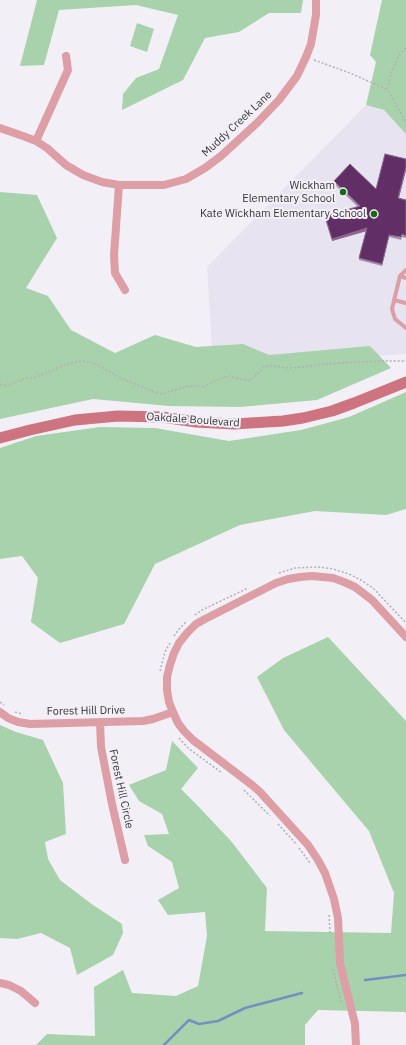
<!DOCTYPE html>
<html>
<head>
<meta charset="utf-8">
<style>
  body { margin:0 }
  canvas { display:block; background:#f2f0f6 }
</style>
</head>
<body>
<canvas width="406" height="1045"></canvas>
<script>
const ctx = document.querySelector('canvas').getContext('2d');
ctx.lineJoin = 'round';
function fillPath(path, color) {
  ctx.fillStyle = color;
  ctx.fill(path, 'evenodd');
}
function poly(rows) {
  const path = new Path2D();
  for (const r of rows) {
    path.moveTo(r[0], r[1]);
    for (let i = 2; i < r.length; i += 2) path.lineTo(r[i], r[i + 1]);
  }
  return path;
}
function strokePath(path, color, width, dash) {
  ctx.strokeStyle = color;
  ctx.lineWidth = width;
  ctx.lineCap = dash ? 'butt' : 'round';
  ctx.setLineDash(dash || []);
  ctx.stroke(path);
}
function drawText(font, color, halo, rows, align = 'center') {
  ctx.font = font + ' "IBM Plex Sans",sans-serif';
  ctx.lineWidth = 4;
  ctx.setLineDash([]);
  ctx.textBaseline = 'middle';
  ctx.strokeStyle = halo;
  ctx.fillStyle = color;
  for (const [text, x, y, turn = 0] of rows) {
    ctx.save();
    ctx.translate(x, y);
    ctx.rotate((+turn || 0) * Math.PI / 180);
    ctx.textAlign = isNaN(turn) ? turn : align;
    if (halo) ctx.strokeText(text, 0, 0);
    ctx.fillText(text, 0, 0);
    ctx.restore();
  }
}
const built = poly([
  [366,105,406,117,406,354,213,367,207,267]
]);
const green = poly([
  [37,0,303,0,301,13,269,13,239,32,205,38,183,80,122,110,123,94,136,78,159,69,178,15,136,5,59,10,44,65,20,66],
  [382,0,406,0,406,134,384,110,366,105,376,62,370,55],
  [137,23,154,29,147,52,130,46],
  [0,192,37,195,57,238,26,288,48,296,71,330,115,353,155,335,196,347,243,344,269,355,370,346,391,368,317,400,240,407,169,406,93,399,0,419],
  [406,392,406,509,386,515,315,511,240,525,155,564,124,624,60,643,31,622,38,578,22,556,0,559,0,448,36,436,100,427,155,428,229,441,301,430,349,417],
  [328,637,406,721,406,1014,405,1012,318,1010,305,1025,305,1045,36,1045,47,1034,95,1036,94,987,123,970,132,993,176,996,198,986,207,936,205,912,168,915,158,900,179,888,172,862,148,846,144,835,169,834,162,814,139,801,129,785,166,770,172,741,198,768,181,789,198,806,231,841,267,888,265,931,391,933,394,893,369,831,284,730,257,677,283,658],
  [0,725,16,732,43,740,63,783,66,834,45,842,48,859,60,880,93,905,122,924,123,933,113,955,77,975,70,948,41,933,17,939,0,938]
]);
const stream = poly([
  [365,980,406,975],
  [164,1045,189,1020,199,1024,218,1021,245,1008,302,993]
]);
const path = poly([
  [406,48,400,54,391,73,388,90,406,123],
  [314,60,350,73,388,90],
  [0,384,8,386,25,378,34,378,69,363,83,361,95,364,123,379,154,392,162,394,185,387,194,386,203,387,221,378,228,376,244,380,250,380,254,377,265,366,274,366,288,368,304,367,322,364,379,361,406,361],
  [279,573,295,568,318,567,333,569,349,574,361,580,373,588,406,623],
  [195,615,202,610,248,588],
  [174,636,180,628,187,621],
  [160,671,165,652,170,643],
  [0,702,4,705],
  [15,712,23,714],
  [179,738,188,748,222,773],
  [244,790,270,816],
  [278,824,297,845],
  [299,848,310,863],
  [329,915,330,933],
  [333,969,341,1002]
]);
const lane = poly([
  [406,270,400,276,392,309,395,319,406,328],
  [400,276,406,278],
  [394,300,406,303]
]);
const street = poly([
  [0,128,23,136,36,141,47,148,66,165,83,175,102,182,119,185,164,185,186,179,205,168,221,156,257,123,279,100,297,76,306,57,311,44,316,15,316,0],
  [36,141,68,70,66,56],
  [119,185,114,255,115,273,125,290],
  [0,712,8,718,18,722,30,724,143,721,153,719,173,712],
  [100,722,101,747,112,804,125,860],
  [0,983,9,985,21,991,35,1003],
  [356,1045,355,1024,340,963,338,918,334,899,325,873,318,860,308,845,260,792,252,785,193,740,184,731,178,723,173,712,169,702,167,690,167,677,170,665,174,653,179,643,187,633,196,624,205,619,276,583,288,579,300,577,312,576,333,578,344,582,355,587,372,600,406,637]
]);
const secondary = poly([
  [0,438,30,430,75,420,118,416,162,417,196,422,234,424,283,421,303,418,332,411,354,403,406,382]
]);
const wall = poly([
  [406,170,399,198,406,200,406,238,402,237,401,240,389,237,382,266,359,260,359,258,366,231,332,241,325,219,325,216,358,207,334,184,334,181,376,189]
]);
const shadedWall = poly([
  [406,167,406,170,398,201,398,198],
  [367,228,367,231,332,241,332,239],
  [389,235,389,237,382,266,382,264]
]);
const building = poly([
  [385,154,406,159,406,167,398,198,406,200,406,236,402,234,401,237,389,235,382,264,359,258,367,228,332,239,325,216,360,206,334,181,350,164,376,189,385,154]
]);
const markers = [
  [343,192,4,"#166a11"],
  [374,214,4,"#166a11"]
];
const streetNames = [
  ["Muddy Creek Lane",237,124,-43],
  ["Oakdale Boulevard",193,420,4],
  ["Forest Hill Drive",86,711,-1],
  ["Forest Hill Circle",121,789,78]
];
const poiNames = [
  ["Wickham",335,186],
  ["Elementary School",335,199],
  ["Kate Wickham Elementary School",366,214]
];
fillPath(built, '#e8e3f0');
fillPath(green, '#a8d2ac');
strokePath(stream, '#7291c0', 2.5);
strokePath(path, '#b1b0b4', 1.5, [2, 2]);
strokePath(lane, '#dd9ea6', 4);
strokePath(street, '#dd9ea6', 8);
strokePath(secondary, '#ce7481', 11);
fillPath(wall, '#aa8fae');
fillPath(shadedWall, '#8c6890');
fillPath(building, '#612e65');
strokePath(building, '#8c6890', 1);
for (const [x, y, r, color] of markers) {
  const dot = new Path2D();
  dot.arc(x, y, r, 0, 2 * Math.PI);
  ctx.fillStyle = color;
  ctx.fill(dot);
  strokePath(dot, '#f2f0f6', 1.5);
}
drawText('11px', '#363537', '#f2f0f6', streetNames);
drawText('11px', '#363537', '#f2f0f6', poiNames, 'right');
</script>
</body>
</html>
